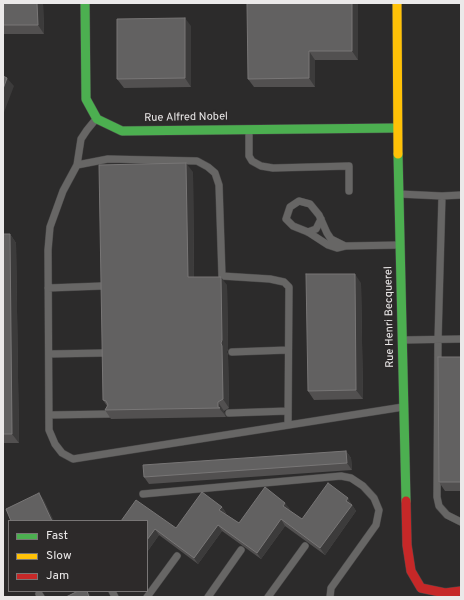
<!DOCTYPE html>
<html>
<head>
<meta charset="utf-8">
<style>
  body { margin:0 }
  #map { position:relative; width:464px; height:600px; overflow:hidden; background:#2c2b2b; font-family:Overpass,sans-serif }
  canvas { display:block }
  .frame { position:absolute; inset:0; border:4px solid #ebe9e9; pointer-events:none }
  .legend { position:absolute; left:8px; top:520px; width:140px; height:72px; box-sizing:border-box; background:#2d2a2a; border:1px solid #797676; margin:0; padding:5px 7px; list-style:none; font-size:12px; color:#ebe9e9 }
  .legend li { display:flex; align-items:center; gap:8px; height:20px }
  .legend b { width:20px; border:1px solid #797676 }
</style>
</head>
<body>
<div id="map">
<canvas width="464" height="600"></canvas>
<div class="frame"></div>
<ul class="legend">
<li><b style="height:5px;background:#4caf50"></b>Fast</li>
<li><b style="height:5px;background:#ffc107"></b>Slow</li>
<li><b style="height:5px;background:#c62828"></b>Jam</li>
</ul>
</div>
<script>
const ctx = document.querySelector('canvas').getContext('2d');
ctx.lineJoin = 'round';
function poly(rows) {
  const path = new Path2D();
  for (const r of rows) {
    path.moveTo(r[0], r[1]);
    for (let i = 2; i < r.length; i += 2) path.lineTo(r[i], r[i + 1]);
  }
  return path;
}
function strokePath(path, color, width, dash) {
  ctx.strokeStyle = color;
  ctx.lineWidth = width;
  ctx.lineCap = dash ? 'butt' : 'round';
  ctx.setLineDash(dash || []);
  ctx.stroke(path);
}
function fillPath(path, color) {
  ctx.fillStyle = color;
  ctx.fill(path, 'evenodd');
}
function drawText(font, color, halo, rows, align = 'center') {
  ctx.font = font + ' Overpass,sans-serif';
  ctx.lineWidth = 4;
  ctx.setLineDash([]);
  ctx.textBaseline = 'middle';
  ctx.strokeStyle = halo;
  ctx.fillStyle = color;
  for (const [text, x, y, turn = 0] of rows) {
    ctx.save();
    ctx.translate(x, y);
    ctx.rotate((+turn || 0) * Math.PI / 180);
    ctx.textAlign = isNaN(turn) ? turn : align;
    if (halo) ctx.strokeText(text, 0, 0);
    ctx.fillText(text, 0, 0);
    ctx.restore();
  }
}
const lane = poly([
  [96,119,87,130,81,139,77,165,63,191,50,227,48,250,49,430,55,444,62,453,73,459,403,407],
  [249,131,249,156,252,161,261,166,273,168,349,166,349,191],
  [77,165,108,159,197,161,208,167,215,173,219,185,222,276,270,279,284,282,289,287,288,425],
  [399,194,442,196,438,340,437,497,439,506,447,515,461,522],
  [442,196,461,195],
  [308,232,316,229,321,219],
  [345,246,331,239,327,233,319,215,310,204,299,201,290,207,286,219,293,226,308,232,328,245,337,248,345,246,400,245],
  [48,288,102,286],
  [403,340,461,339],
  [232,352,288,350],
  [49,354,103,353],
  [229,413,288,411],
  [49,415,109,414],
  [143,494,341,476,351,478,363,486,374,498,379,510,376,525,331,588,330,597],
  [112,591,115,597],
  [39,594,41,597],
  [147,597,177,556],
  [208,597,241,550],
  [268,597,305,546]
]);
const fast = poly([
  [85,3,86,99,97,119,122,131,397,128],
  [398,154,406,501]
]);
const slow = poly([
  [397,3,398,154]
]);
const jam = poly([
  [406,501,407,545,411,571,421,588,445,593,461,591]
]);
const wall = poly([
  [3,3,43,3,44,34,3,34],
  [358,3,358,60,315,60,315,87,254,87,248,79],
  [191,26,191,87,124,88,117,79],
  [193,172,194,277,227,285,228,349,227,352,228,355,229,408,224,411,225,415,226,417,111,419,105,410,107,406,103,400],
  [3,234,10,234,16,243,19,443,3,443],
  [361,283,363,399,314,400,308,391],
  [461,357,461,491,445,491,439,482],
  [346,451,351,458,352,470,149,484,144,477],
  [352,504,352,505,356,511,325,555,285,526,261,559,222,531,198,564,159,535,147,552,147,521,176,528,222,507,226,513,225,514,239,523,290,509,289,510,302,519]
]);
const shadedWall = poly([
  [37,3,43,3,44,34,38,25],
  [352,3,358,3,358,60,352,51],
  [185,18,191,26,191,87,185,78],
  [309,51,315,60,315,87,309,78],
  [7,78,14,86,3,115,3,89],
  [186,163,193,172,194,286,188,277],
  [10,234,16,243,19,443,12,434],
  [355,274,361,283,363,399,356,390],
  [221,277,227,285,228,349,227,352,228,355,229,408,223,399,221,343],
  [218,402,224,411,225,415,218,407],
  [346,451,351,458,352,470,347,463],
  [39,493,44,500,54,521,52,521],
  [348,498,356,511,325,555,320,548],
  [285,503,290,509,287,512,283,506],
  [222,507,226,513,223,516,219,510],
  [281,519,285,526,261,559,257,553],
  [218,525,222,531,198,564,194,558],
  [155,529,159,535,147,552,147,540],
  [87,591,90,595,91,597,89,597]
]);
const building = poly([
  [3,3,37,3,38,25,3,25,3,3],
  [247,3,352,3,352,51,309,51,309,78,248,79,247,3],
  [185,18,185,78,117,79,117,19,185,18],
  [3,76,7,78,3,89,3,76],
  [186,163,188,277,221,277,222,340,221,343,222,346,223,399,218,402,218,407,220,408,105,410,108,405,106,401,103,400,99,165,186,163],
  [3,234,10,234,12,434,3,434,3,234],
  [306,274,355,274,356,390,308,391,306,274],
  [438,357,461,357,461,482,439,482,438,357],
  [346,451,347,463,144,477,143,465,346,451],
  [328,483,348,498,346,501,352,505,320,548,281,519,257,553,218,525,194,558,155,529,147,540,147,521,121,521,136,500,176,528,202,492,222,507,219,510,239,523,265,487,285,503,283,506,302,519,328,483],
  [39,493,52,521,11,521,6,509,39,493],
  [78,591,87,591,89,597,66,597,78,591]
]);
const streetNames = [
  ["Rue Alfred Nobel",186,118,-1],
  ["Rue Henri Becquerel",390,317,-91]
];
strokePath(lane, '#484747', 8);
strokePath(fast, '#484747', 10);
strokePath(slow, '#484747', 10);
strokePath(jam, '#484747', 10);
strokePath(lane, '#676665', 7);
strokePath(fast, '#4caf50', 9);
strokePath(slow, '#ffc107', 9);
strokePath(jam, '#c62828', 9);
fillPath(wall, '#525050');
fillPath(shadedWall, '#3c3b3b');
fillPath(building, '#626161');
strokePath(building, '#787676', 1);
drawText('11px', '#ebe9e9', '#2d2a2a', streetNames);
</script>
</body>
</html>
